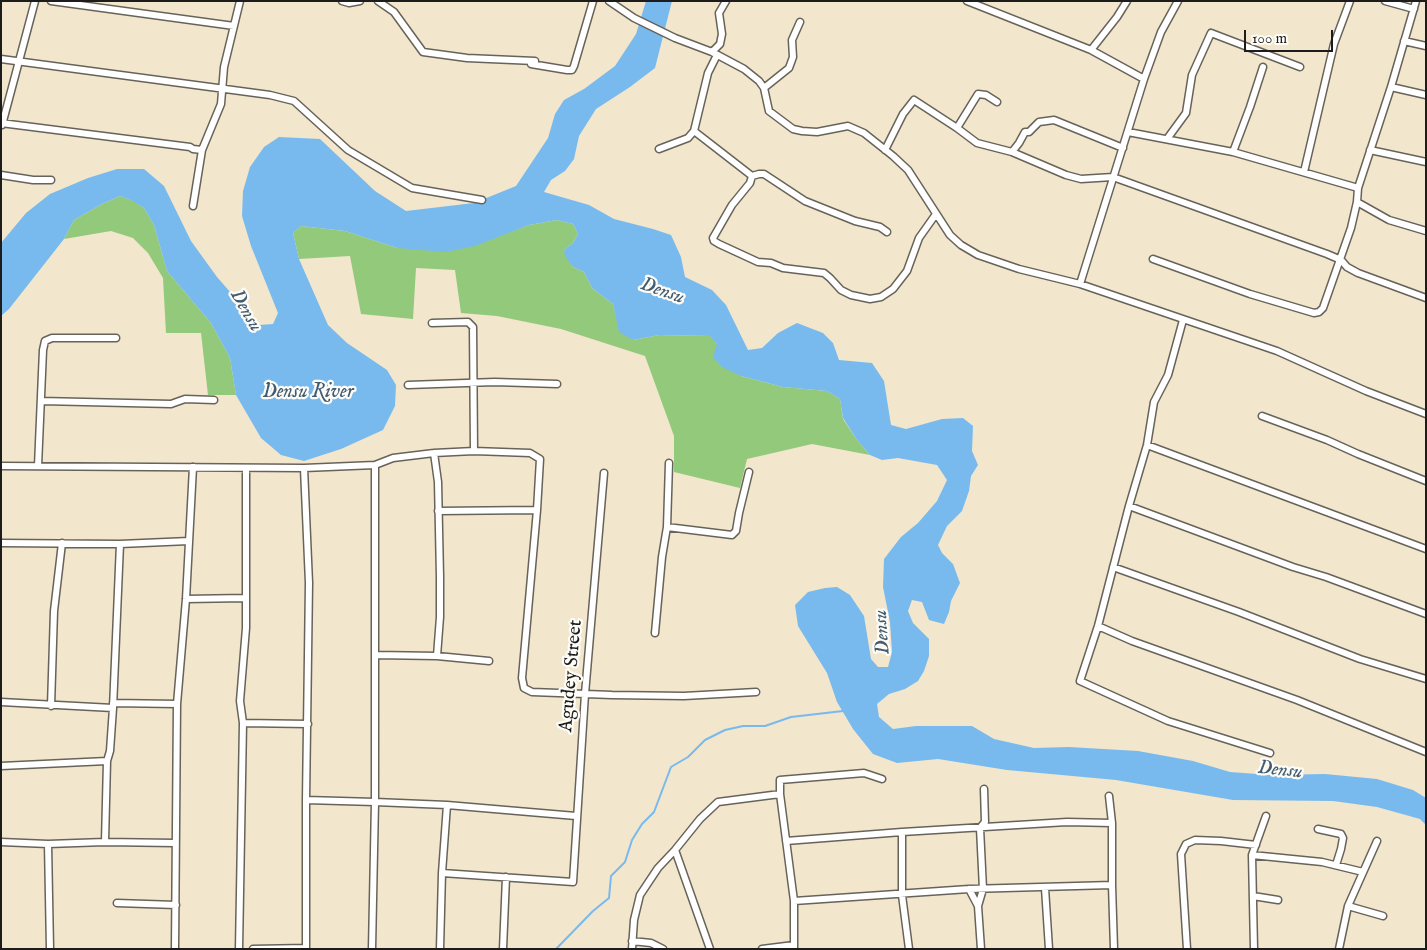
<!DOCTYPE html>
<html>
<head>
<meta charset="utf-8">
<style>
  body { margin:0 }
  #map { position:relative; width:1427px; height:950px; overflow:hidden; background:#f2e6cd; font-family:"IM FELL English",serif }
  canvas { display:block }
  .frame { position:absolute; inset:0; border:2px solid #1c1c1c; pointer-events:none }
  .scale { position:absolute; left:1244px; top:30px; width:89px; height:22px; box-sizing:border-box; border:2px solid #1c1c1c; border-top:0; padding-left:6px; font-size:15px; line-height:18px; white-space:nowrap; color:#1c1c1c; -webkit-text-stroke:4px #fdfcf7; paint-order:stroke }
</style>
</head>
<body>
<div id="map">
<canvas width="1427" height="950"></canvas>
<div class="frame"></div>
<div class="scale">100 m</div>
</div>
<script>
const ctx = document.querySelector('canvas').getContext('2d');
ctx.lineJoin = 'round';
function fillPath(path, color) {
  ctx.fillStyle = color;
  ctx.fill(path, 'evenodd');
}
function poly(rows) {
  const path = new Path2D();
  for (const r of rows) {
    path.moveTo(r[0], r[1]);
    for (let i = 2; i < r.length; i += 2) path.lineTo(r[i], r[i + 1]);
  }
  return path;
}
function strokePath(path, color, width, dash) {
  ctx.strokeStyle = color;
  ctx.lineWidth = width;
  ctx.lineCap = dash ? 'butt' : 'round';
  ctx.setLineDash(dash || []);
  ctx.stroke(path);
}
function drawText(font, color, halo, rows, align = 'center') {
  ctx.font = font + ' "IM FELL English",serif';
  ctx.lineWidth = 4.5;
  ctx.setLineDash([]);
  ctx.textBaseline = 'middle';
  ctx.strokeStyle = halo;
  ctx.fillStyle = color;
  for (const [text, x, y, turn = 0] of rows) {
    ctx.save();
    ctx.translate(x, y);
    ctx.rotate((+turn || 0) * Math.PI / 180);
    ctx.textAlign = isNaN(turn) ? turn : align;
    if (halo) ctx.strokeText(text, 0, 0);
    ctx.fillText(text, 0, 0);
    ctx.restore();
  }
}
const green = poly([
  [120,196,134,201,144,208,154,225,167,271,211,323,230,358,236,395,208,395,201,333,166,333,163,278,148,253,133,238,111,231,64,239,74,220,102,204],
  [557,220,573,224,578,234,573,243,564,250,573,267,584,272,592,288,613,304,616,316,633,340,659,335,711,336,741,376,783,387,827,391,840,399,843,419,857,440,870,455,812,444,747,459,740,488,674,472,674,436,645,356,561,329,497,316,461,313,455,270,416,268,413,319,361,314,350,256,299,259,293,233,301,226,345,231,397,248,475,245,529,225]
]);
const water = poly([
  [646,1,672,1,655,68,630,87,596,109,579,136,574,159,565,171,551,180,544,192,589,205,614,219,653,229,671,235,681,257,685,277,712,290,726,305,748,350,762,348,778,333,797,323,823,333,833,343,839,360,872,363,884,381,891,425,906,429,942,419,963,418,973,426,972,451,978,465,971,476,969,491,962,511,947,526,938,545,942,553,953,564,960,583,951,601,949,612,944,624,929,620,922,602,912,600,908,611,913,623,929,639,929,656,924,671,918,681,905,689,889,694,877,704,879,717,893,729,916,726,972,726,994,739,1034,748,1069,747,1138,751,1193,761,1230,772,1270,775,1325,774,1377,779,1413,790,1426,798,1426,825,1420,819,1377,807,1333,801,1233,800,1116,780,1007,770,938,759,897,763,873,754,853,729,837,702,827,673,798,626,795,605,808,592,825,588,837,587,850,595,864,616,871,659,878,667,888,667,892,652,890,622,883,587,884,559,901,537,918,523,937,501,947,480,937,465,898,458,882,460,870,455,857,440,843,418,840,399,827,391,783,387,741,376,722,367,713,357,717,344,710,336,659,335,633,340,619,332,613,304,592,288,584,272,573,267,565,256,564,250,573,243,578,234,573,224,557,220,529,225,475,246,445,252,397,248,345,231,301,226,293,233,299,259,328,325,347,343,387,370,396,385,395,406,383,430,341,449,304,461,281,455,261,438,236,395,230,358,211,323,167,271,154,225,144,208,133,201,120,196,102,204,74,220,64,239,9,309,1,316,1,243,26,213,50,194,88,178,117,169,144,169,164,186,191,241,217,277,259,325,273,324,278,313,251,246,242,216,243,191,250,167,264,147,279,137,320,139,375,191,406,211,474,203,516,186,548,138,555,114,564,100,584,89,615,66,636,34]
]);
const stream = poly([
  [556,949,593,911,609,898,611,876,625,862,632,840,642,824,654,812,671,767,688,757,705,740,725,730,743,726,765,726,791,717,843,711]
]);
const minor = poly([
  [51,1,234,26],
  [342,1,349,3,360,1],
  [378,1,394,12,423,52,467,58,535,61],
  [609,1,634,18,675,38,712,52,744,69,759,81,764,88,769,111,793,129,802,131,817,132,848,126,864,133,893,156,908,170,950,235,961,245,978,255,1019,269,1080,284,1277,351,1366,391,1426,414],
  [967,1,1091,50,1117,17,1127,1],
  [1385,1,1414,9],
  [1404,41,1426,46],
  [1091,50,1144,79],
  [712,52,720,44,722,34,719,13,726,1],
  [1,59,270,95,294,101,348,150,412,188,482,200],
  [531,64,567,70,572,70,574,66,593,1],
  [1391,87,1426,95],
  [764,88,789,68,793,57,792,40,800,22],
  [1,123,190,147,193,149,202,150],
  [2,125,35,1],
  [957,128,978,94,986,95,997,102],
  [694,131,752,176],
  [1128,132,1233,152,1358,188],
  [1167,139,1186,113,1192,75,1211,33,1300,67],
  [659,149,688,138,694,131,708,73,717,55],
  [885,150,903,114,914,100,957,128,977,143,1012,152,1066,175,1081,179,1113,177,1327,254,1341,260,1347,267,1358,273,1426,298],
  [1370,150,1426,162],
  [1012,152,1019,143,1025,132,1029,132,1039,122,1054,120,1123,148],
  [1233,152,1250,107,1263,67],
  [1304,172,1334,44,1350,1],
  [1,175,33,180,51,180],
  [1357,202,1389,220,1426,231],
  [193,206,202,150,221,104,224,67,240,1],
  [887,232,880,227,855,221,805,201,764,174,759,174,752,176,750,183,732,205,713,238,714,241,719,244,758,262,771,263,783,268,824,273,830,278,841,290,851,295,870,299,881,297,893,289,907,271,919,238,936,214],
  [1153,259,1250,294,1314,313,1319,312,1323,308,1351,228,1357,202,1358,188,1391,87,1416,1],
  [1080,284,1144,79,1161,32,1178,1],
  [1183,320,1168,375,1154,402,1147,445,1129,506,1098,626,1080,681,1168,721,1270,753],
  [432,323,468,322,473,327,474,451],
  [408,385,495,382,557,384],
  [41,401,171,404,185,399,214,400],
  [1262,416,1327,440,1358,454,1426,481],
  [1147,445,1426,549],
  [434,453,438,482,440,577,440,617,437,656],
  [1,466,304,468,375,465,393,458,434,453,474,451,530,453,540,459,537,510,522,678,524,688,532,692,612,695,684,696,756,692],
  [38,466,43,350,45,341,52,338,116,338],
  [304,468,309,583,306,800,306,949],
  [1129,506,1293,567,1326,577,1426,614],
  [438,511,537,510],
  [667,527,732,535,736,531,739,513,749,472],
  [1,543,120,544,189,541],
  [1113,567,1239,612,1360,659,1426,679],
  [186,599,245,598],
  [1098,626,1132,641,1297,700,1426,752],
  [655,633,662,557,667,527,669,463],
  [376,655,437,656,489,661],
  [1,702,113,708],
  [113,703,177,704],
  [51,706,54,611,62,543],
  [243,723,308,724],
  [1,766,107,761],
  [1109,796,1112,823],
  [306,800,375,802,447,805,576,816],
  [1266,816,1252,855,1322,862,1363,872],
  [1318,829,1341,834,1343,838,1341,849,1336,865],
  [902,832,902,895,909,949],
  [786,841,902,832,1067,822,1112,823,1112,885,1114,949],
  [1,842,48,844,105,842,175,843],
  [105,842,107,761,110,751,113,708,120,544],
  [48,844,50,949],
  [675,850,710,949],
  [1252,855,1254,949],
  [442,873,573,882,585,694,604,473],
  [1045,888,1049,949],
  [969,889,978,906,981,949],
  [1253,896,1278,900],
  [794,901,969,889,1112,885],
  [117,903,176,905],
  [978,906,983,889,980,828,985,822,984,789],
  [1348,906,1383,916],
  [632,941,651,943,663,949],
  [175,949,177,704,186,599,193,467],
  [239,949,243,723,240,701,246,628,246,469],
  [253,949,306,948],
  [372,949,375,802,375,465],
  [440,949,442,873,447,805],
  [503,949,506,877],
  [632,949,634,920,640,895,658,868,675,850,700,819,718,802,780,794],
  [762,949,794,945],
  [794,949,794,901,780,794,780,780,864,773,882,779],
  [1187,949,1181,854,1186,844,1195,840,1221,841,1256,845],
  [1339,949,1348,906,1377,841]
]);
const streetNames = [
  ["Agudey Street",572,676,-85]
];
const waterNames = [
  ["Densu",662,292,19],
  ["Densu",245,311,60],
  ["Densu River",308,393],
  ["Densu",883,632,-94],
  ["Densu",1280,771,6]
];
fillPath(green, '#93c97b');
fillPath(water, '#78baed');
strokePath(stream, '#78baed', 2);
strokePath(minor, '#67635a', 9);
strokePath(minor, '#fff', 6);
drawText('19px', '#1c1c1c', '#fdfcf7', streetNames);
drawText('italic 20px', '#415b70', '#fdfcf7', waterNames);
</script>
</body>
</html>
